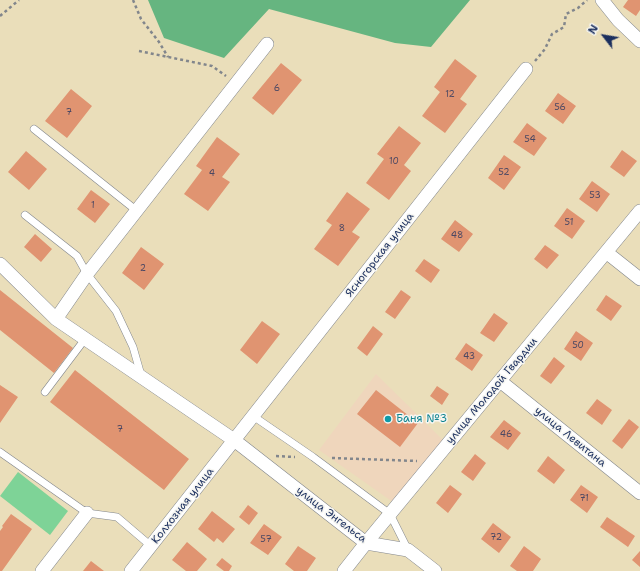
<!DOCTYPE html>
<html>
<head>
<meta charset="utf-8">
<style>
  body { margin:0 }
  #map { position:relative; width:640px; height:571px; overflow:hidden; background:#eadeba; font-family:"Shantell Sans",sans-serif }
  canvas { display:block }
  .north { position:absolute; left:584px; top:16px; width:40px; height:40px; -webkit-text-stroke:3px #f6f6f2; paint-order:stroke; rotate:301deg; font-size:11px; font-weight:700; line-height:16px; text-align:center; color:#1b2f5e }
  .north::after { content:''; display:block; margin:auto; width:14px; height:18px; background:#1b2f5e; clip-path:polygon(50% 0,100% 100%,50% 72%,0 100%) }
</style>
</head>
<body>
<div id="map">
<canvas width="640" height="571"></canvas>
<div class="north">N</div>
</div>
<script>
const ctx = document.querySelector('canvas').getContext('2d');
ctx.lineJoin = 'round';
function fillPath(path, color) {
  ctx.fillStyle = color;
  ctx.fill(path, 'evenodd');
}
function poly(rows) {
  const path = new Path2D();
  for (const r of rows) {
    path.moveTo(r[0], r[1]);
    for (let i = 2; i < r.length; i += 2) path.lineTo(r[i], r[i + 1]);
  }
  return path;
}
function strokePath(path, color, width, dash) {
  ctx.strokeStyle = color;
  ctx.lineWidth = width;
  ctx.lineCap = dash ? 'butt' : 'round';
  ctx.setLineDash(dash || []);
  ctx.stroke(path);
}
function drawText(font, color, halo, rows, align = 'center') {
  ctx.font = font + ' "Shantell Sans",sans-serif';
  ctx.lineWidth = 3;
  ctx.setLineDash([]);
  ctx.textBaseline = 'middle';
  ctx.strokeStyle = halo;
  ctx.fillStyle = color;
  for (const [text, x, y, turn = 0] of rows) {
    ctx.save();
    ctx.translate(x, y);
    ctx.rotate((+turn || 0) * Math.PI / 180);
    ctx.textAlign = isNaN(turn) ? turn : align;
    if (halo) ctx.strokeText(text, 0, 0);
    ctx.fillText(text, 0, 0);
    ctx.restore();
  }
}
const built = poly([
  [376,374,443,440,397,505,319,450]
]);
const green = poly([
  [18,472,68,511,50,535,0,496]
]);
const forest = poly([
  [148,0,470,0,431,47,395,43,269,9,224,58,164,38]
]);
const building = poly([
  [628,0,640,0,640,10,636,16,623,7],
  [455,59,477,76,460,99,467,104,445,133,422,116,440,92,434,87],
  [281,63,302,80,273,115,252,98],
  [71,89,92,106,67,138,45,121],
  [558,93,576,106,563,124,545,111],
  [527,123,547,138,534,156,513,142],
  [399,126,421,143,404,165,411,171,389,200,366,183,384,159,377,154],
  [217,137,240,154,222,177,230,182,208,211,184,194,202,170,196,166],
  [622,150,637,161,624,177,610,167],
  [26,151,47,169,29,190,8,172],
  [504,155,521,167,504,190,488,178],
  [592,181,610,194,597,212,579,199],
  [91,190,110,204,95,223,77,209],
  [347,192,370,209,352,232,360,237,338,266,314,249,332,225,326,221],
  [567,208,585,221,572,239,554,226],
  [455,220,473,234,459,252,441,239],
  [35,234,52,249,41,262,24,247],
  [545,245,559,255,547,269,534,259],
  [141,247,164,264,144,290,122,273],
  [424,259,440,270,431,283,415,271],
  [0,290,73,348,54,373,0,330],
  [401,290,411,297,395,319,385,312],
  [606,295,622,306,611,321,596,310],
  [494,313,508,323,494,342,480,333],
  [262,321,280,334,257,364,240,350],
  [373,326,383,334,367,356,357,348],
  [576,331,593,343,581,361,564,349],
  [466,343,483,355,472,371,455,359],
  [554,357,565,366,551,384,540,376],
  [75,370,189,459,164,490,50,402],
  [0,385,18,397,0,423],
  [437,386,449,394,442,405,430,396],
  [376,390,418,423,400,447,357,414],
  [597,399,612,410,602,425,586,413],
  [629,419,639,427,622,449,612,441],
  [504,420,521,433,508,450,490,437],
  [475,454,486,463,473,481,461,472],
  [548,456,565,470,554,484,537,471],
  [450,485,462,494,448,513,436,503],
  [581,485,598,497,587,513,570,500],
  [248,505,258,513,249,525,239,517],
  [212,511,235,529,223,543,217,538,214,542,198,529],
  [11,514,32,529,2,571,0,571,0,531,3,527,2,526],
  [607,517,635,536,628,547,600,527],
  [493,523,511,537,499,553,481,539],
  [264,524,282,537,268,555,250,543],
  [187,542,207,559,197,571,186,571,172,560],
  [298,546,316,558,307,571,294,571,285,564],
  [524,546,541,559,533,571,517,571,510,566],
  [640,551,640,567,632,560],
  [222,558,232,566,229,571,224,571,216,565],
  [91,561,104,571,83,571]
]);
const path = poly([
  [133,0,141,19,159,42,168,57],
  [0,16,19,0],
  [139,51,212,66,226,76],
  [535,61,545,49,552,34,564,27,566,14,578,8,587,0],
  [276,456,295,457],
  [332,458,417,461]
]);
const service = poly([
  [34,129,137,211],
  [25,215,77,256,87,274,116,311,133,347,141,375],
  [45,392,85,339],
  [253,416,313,457,390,514,408,550],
  [0,452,87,513,117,517,151,546]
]);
const minor = poly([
  [602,0,618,20,640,41],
  [606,252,640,279],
  [0,264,56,319,234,440,366,543,408,550,435,571],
  [56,319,87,274,267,44],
  [500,381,640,493],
  [42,571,87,513],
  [131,571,526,69],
  [344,571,366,543,640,211]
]);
const markers = [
  [388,419,4,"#0f9aa8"]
];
const numberNames = [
  ["6",277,89],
  ["12",450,95],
  ["56",560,108],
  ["7",69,113],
  ["54",530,140],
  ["10",394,162],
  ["52",504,173],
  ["4",212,174],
  ["53",595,196],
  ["1",93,206],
  ["51",569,223],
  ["8",342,229],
  ["48",457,236],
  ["2",143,269],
  ["50",578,346],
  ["43",469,357],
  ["7",120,430],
  ["46",506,435],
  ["71",584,499],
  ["72",496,538],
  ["57",266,540]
];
const streetNames = [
  ["Ясногорская улица",380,255,-52],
  ["улица Молодой Гвардии",492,391,-50],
  ["улица Левитана",570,437,39],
  ["Колхозная улица",183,506,-52],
  ["улица Энгельса",331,515,37]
];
const cultureNames = [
  ["Баня №3",396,419]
];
fillPath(built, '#efd6bc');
fillPath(green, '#7ed397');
fillPath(forest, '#66b580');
fillPath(building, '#e09471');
strokePath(service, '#82868c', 8);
strokePath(minor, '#82868c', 14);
strokePath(path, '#82868c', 2.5, [3, 3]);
strokePath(service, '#fff', 7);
strokePath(minor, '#fff', 13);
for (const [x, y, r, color] of markers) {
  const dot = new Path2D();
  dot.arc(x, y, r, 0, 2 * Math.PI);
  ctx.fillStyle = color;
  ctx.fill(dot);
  strokePath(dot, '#f6f6f2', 1.5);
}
drawText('9px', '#4c4863', null, numberNames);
drawText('11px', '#1b2f5e', '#f6f6f2', streetNames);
drawText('11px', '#0d838f', '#f6f6f2', cultureNames, 'left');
</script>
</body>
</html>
